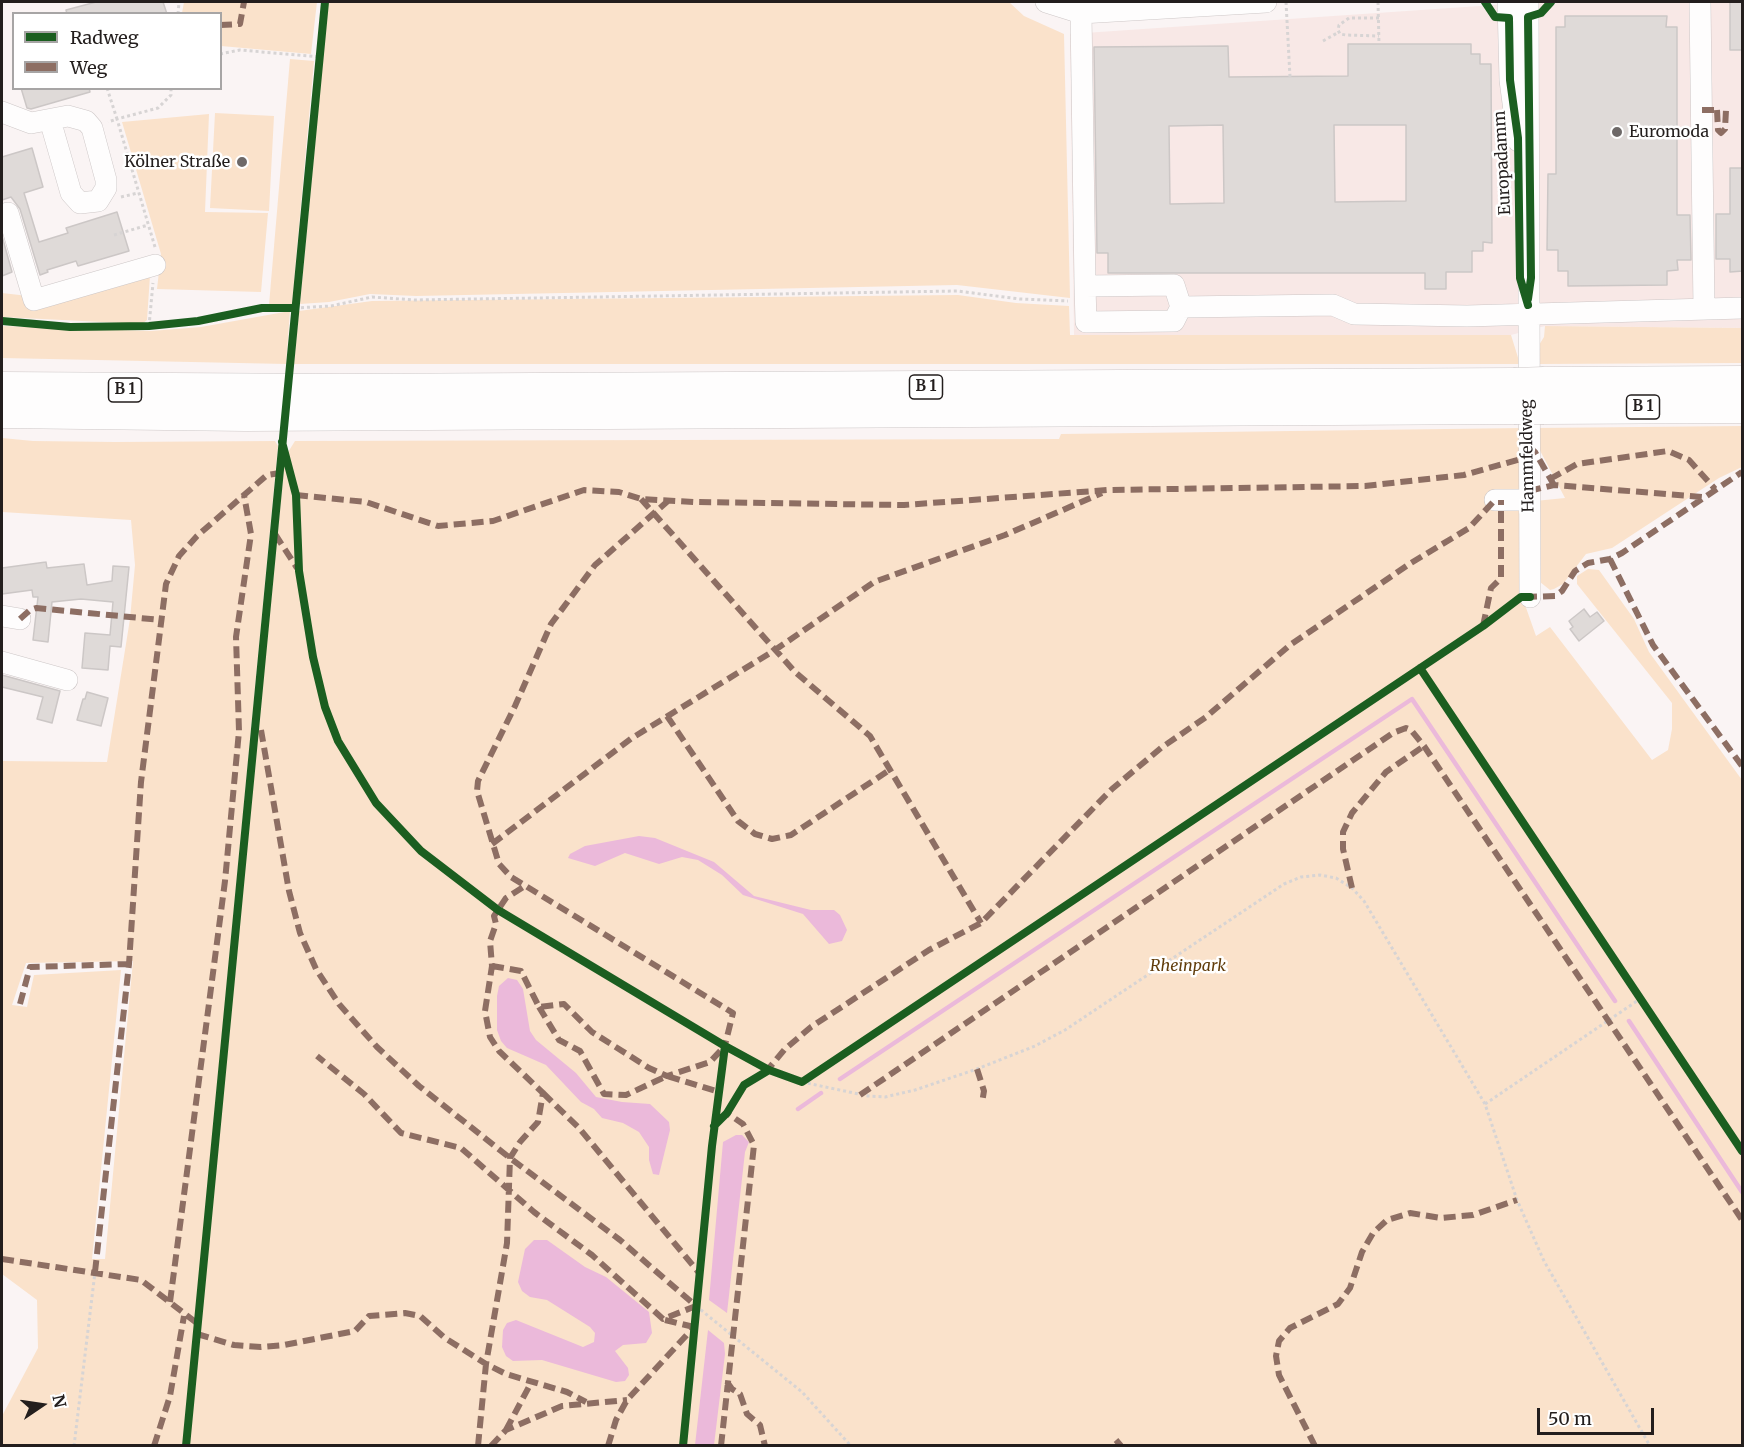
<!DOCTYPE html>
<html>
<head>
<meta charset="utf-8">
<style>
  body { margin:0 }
  #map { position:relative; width:1744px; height:1447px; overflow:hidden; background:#faf4f4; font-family:Merriweather,serif }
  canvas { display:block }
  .frame { position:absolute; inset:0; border:3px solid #231e1d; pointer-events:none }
  .legend { position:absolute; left:12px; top:12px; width:210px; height:78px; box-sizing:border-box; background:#fff; border:2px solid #a7a5a5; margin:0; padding:8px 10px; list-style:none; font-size:18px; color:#231e1d }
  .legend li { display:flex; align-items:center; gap:12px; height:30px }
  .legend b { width:30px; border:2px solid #a7a5a5 }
  .north { position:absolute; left:12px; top:1375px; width:60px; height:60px; -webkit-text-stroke:4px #fff; paint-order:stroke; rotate:77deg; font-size:16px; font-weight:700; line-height:24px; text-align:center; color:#231e1d }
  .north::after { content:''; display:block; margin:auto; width:21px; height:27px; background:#231e1d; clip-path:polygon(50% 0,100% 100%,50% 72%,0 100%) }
  .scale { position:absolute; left:1537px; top:1408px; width:117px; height:27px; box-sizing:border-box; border:3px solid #231e1d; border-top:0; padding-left:8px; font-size:18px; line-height:21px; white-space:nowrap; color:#231e1d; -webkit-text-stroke:4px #fff; paint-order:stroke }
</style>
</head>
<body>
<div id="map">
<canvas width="1744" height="1447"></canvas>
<div class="frame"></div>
<ul class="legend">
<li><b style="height:8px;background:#1b5e20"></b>Radweg</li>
<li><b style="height:8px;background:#8d6e63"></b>Weg</li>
</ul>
<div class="north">N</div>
<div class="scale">50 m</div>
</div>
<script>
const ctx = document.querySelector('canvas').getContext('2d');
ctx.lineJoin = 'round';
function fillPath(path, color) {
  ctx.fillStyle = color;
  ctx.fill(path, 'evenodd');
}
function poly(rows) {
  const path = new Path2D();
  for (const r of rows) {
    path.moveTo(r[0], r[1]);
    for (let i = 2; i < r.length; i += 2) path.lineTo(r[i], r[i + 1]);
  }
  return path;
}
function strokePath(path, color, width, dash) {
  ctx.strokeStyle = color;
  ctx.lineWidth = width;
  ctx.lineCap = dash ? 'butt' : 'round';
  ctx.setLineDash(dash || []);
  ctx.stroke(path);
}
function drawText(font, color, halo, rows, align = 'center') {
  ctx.font = font + ' Merriweather,serif';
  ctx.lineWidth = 5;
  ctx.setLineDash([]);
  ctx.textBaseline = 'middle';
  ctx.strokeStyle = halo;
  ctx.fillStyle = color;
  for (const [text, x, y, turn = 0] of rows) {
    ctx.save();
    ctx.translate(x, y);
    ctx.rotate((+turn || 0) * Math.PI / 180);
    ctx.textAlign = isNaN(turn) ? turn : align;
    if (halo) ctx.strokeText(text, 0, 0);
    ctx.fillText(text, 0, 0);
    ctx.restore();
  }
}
const built = poly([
  [1538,2,1742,2,1742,328,1545,326,1511,335,1074,335,1070,34]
]);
const green = poly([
  [184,2,317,2,311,54,221,46,220,14,182,13],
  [328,2,1009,2,1024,16,1064,34,1070,298,957,285,416,296,370,294,329,302,300,304],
  [290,59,314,61,292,304,269,305],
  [215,113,274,116,269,211,210,208],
  [209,114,205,212,268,213,261,292,157,289,161,254,122,122],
  [151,261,147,320,142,324,2,317,2,293,37,297],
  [958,295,1016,303,1069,306,1070,335,1511,335,1520,364,294,364,299,311,372,301],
  [290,311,286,364,2,358,2,326,151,331,201,327],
  [1545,326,1742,328,1742,363,1540,364,1539,345,1544,337],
  [1742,426,1742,467,1719,478,1612,548,1586,554,1563,584,1554,589,1550,590,1540,582,1535,501,1565,498,1536,443,1536,428],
  [1523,428,1524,602,1536,636,1550,627,1652,760,1668,750,1672,729,1672,703,1577,584,1577,576,1588,569,1599,570,1634,619,1649,652,1742,780,1742,1445,188,1446,285,457,295,441,1059,439,1061,434],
  [2,438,33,441,115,442,275,441,278,446,183,1445,2,1445,2,1416,38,1348,37,1300,2,1274,2,761,107,762,130,619,135,565,131,520,2,512],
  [133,961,105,1259,92,1259,121,970,34,975,27,1007,12,1005,26,963]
]);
const water = poly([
  [639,836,655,838,714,862,754,896,811,910,834,910,840,915,847,930,842,941,829,944,803,914,743,895,722,875,698,860,682,857,659,864,625,853,595,866,568,858,570,854,585,846],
  [508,978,517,980,523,989,530,1031,536,1040,576,1073,596,1097,622,1102,650,1104,669,1122,670,1130,659,1175,653,1174,649,1160,649,1147,639,1132,623,1123,602,1118,594,1109,581,1102,546,1065,507,1048,501,1041,497,1030,497,996,499,986],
  [736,1135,742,1135,749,1142,745,1152,727,1313,709,1300,723,1142],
  [534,1240,547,1240,585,1267,606,1277,649,1312,652,1333,646,1343,623,1345,615,1351,628,1368,629,1375,625,1381,616,1382,542,1360,513,1361,506,1356,502,1347,503,1330,507,1323,516,1320,583,1347,594,1342,595,1333,590,1327,547,1300,530,1297,522,1291,518,1282,525,1249],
  [708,1330,724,1343,725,1354,714,1445,695,1445]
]);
const stream = poly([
  [1629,1021,1742,1192],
  [840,1079,1412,699,1615,1001],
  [798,1109,821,1093]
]);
const building = poly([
  [96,2,163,2,167,14,67,14,66,10,96,2],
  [1730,2,1743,2,1743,50,1730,50,1730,2],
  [1565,16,1667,16,1666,27,1677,27,1677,215,1690,215,1691,260,1677,260,1678,270,1667,271,1667,285,1568,286,1568,271,1558,271,1558,250,1547,250,1548,174,1556,174,1556,27,1565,27,1565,16],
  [1348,44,1471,44,1471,54,1480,54,1480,64,1491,64,1492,243,1483,242,1483,251,1472,251,1472,272,1446,272,1446,289,1425,289,1425,273,1108,273,1108,253,1097,253,1094,47,1228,46,1229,77,1348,76,1348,44],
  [1223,125,1224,203,1170,204,1169,126,1223,125],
  [1334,125,1406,125,1406,201,1335,202,1334,125],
  [21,88,89,88,90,92,31,109,27,108,21,88],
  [32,148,43,187,24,193,39,242,68,233,66,228,117,212,129,251,78,266,76,261,47,270,48,272,40,275,20,209,11,197,2,200,2,157,32,148],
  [1730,168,1743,168,1743,271,1730,272,1730,259,1716,259,1716,214,1730,214,1730,168],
  [2,236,12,272,2,276,2,236],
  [46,562,47,568,84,564,87,585,112,581,113,566,129,567,121,647,110,646,108,670,82,668,85,633,110,635,113,602,81,599,52,602,48,642,33,640,38,597,33,597,32,590,2,594,2,568,46,562],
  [1584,609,1590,617,1597,612,1604,621,1579,641,1570,629,1573,627,1569,621,1584,609],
  [2,675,60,691,52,723,37,719,43,697,2,687,2,675],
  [87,692,108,698,101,726,77,720,83,699,85,699,87,692]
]);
const path = poly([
  [1286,2,1290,77],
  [1378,2,1379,44],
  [178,14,179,2],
  [1379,18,1349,18,1339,25,1338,30,1340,34,1346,35,1379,36],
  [1323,41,1339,32],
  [220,54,240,50,320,57],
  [107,88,117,119,108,122],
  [121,197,138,193],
  [114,235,148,225],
  [155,247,117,119,158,108,171,95,171,88],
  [295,308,331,306,372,297,415,300,957,291,1020,299,1068,301],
  [149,326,153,283],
  [802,1082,868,1096,885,1097,915,1090,977,1069,1035,1046,1065,1030,1284,884,1301,877,1320,875,1336,878,1352,888,1364,901,1485,1104,1517,1200,1544,1261,1650,1446],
  [1485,1104,1640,999],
  [696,1306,802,1392,851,1446],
  [74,1446,95,1272]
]);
const minor = poly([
  [1046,2,1081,13,1266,2],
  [1508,2,1510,80,1518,141],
  [1528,2,1530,597],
  [1700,2,1704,309],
  [1081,13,1085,286],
  [2,112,31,123,68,116,86,121,92,128,106,180,106,188,98,201,80,203,71,193,50,120],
  [2,215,8,213,34,300,155,265],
  [1181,307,1174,321,1086,322,1085,286,1174,285,1181,307,1333,305,1354,314,1467,316,1742,308],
  [1495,500,1529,500],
  [2,616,20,619],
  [2,662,67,680]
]);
const highway = poly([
  [1544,383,1742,382],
  [2,388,339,390,1514,384],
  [1544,408,1742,407],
  [2,412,246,415,1514,408]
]);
const highwayBridge = poly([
  [1514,384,1544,383],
  [1514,408,1544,408]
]);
const quiet = poly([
  [220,25,240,24,244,2],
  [1702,110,1720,110],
  [1717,110,1718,130,1721,133,1725,129,1726,110],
  [1528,446,1535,452,1554,485],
  [1550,479,1577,464,1668,451,1689,460,1715,489],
  [1529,491,1554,485,1703,497],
  [296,495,366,502,438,526,493,521,584,490,619,492,641,499,695,502,904,505,1108,490,1365,486,1464,475,1528,457],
  [641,499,795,672,870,736,981,923],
  [669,500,595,565,551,624,515,706,478,781,477,791,499,864,511,877,733,1013,724,1049],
  [275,534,297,568],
  [1610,559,1653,645,1742,766],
  [1525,597,1555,596,1562,591,1575,571,1588,563,1610,559,1622,553,1742,472],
  [20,619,30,610,36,608,161,620],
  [1483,626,1491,588,1501,578,1501,500],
  [667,716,738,821,755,834,772,839,791,835,891,769],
  [261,730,289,891,300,933,316,969,339,1004,377,1047,419,1086,510,1158,620,1240,696,1306,663,1319,592,1255,534,1212,461,1148,401,1133,364,1094,317,1056],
  [492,844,632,738,775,650,874,582,1005,535,1102,493],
  [1352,888,1343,849,1343,832,1352,813,1386,772,1424,746],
  [492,966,521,971,539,1007,564,1004,592,1032,649,1068,667,1076,710,1062,723,1048],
  [20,1004,30,967,129,964],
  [539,1007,559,1040,580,1051,604,1094,626,1095,667,1076,719,1092],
  [977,1069,984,1091,982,1103],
  [765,1073,785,1049,811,1027,929,950,981,923,1112,789,1161,748,1206,717,1290,645,1411,563,1469,528,1495,500],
  [543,1093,579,1128,700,1274],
  [860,1095,1393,733,1406,728,1411,730,1424,746,1742,1220],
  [2,1259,141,1280,198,1324],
  [95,1272,129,964,141,782,166,584,179,556,197,536,267,475,280,473],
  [170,1302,225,881,239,731,236,637,251,534,244,495],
  [665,1320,694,1327],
  [197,1334,234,1345,261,1347,284,1345,355,1331,369,1316,405,1313,420,1316,445,1338,486,1364,507,1243,510,1158,520,1142,538,1122,543,1093,499,1051,490,1037,485,1011,492,966,490,941,496,924,494,916,506,898,525,886],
  [727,1382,732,1389,740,1394,747,1414,760,1425,765,1446],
  [506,1430,532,1381],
  [1116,1440,1121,1446],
  [154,1446,170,1396,184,1316],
  [478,1446,486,1364,506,1374,567,1392,586,1402],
  [491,1446,506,1430,562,1406,627,1400],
  [608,1446,616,1420,627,1400,694,1327],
  [721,1446,754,1145,743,1124,727,1113],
  [1315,1446,1279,1375,1276,1356,1279,1341,1290,1328,1338,1304,1350,1288,1362,1252,1373,1233,1387,1220,1410,1213,1441,1218,1473,1215,1517,1200]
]);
const cycleway = poly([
  [1485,2,1495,17,1509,18,1510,80,1518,138,1520,278,1528,305],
  [1528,299,1531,278,1528,17,1541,13,1551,2],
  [2,321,70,327,149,326,198,321,262,308,295,308],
  [282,442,296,495,299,571,313,657,325,707,338,741,376,803,421,851,498,910,725,1046,769,1070,802,1082,1483,626,1521,597,1530,597],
  [1420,668,1742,1151],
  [714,1126,727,1113,744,1085,769,1070],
  [186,1446,325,2],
  [683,1446,712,1146,725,1046]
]);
const markers = [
  [1617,132,6,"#6e6968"],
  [242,162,6,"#6e6968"]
];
const shields = [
  [926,387,33],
  [125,390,33],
  [1643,407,33]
];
const shieldNames = [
  ["B 1",926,387],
  ["B 1",125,390],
  ["B 1",1643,407]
];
const poiNames = [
  ["Euromoda",1629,132],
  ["Kölner Straße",230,162,"right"]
];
const streetNames = [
  ["Europadamm",1503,163,-93],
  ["Hammfeldweg",1528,456,-91]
];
const parkNames = [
  ["Rheinpark",1188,966]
];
fillPath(built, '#f8e8e6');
fillPath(green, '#fae2cb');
fillPath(water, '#ebb9da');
strokePath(stream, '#ebb9da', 4.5);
fillPath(building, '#dfdad8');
strokePath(building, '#ccc7c6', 1.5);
strokePath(minor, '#cdc7c7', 22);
strokePath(highway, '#cdc7c7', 33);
strokePath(path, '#d7d4d4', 3, [3, 3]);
strokePath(minor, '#fefdfd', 21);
strokePath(highway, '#fefdfd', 32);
strokePath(highwayBridge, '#cdc7c7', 33, []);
strokePath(highwayBridge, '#fefdfd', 32);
strokePath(quiet, '#8d6e63', 6, [12, 6]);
strokePath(cycleway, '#1b5e20', 8);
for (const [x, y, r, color] of markers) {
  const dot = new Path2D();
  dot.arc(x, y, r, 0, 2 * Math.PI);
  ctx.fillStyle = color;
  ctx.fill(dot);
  strokePath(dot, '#fff', 2);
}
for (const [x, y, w] of shields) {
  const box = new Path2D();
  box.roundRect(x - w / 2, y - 12, w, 24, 4.5);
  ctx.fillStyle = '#fff';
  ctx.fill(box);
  strokePath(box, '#231e1d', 1.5);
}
drawText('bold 15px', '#231e1d', null, shieldNames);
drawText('16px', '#231e1d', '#fff', poiNames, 'left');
drawText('16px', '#231e1d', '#fff', streetNames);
drawText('italic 16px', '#613d0b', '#fff', parkNames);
</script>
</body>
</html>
